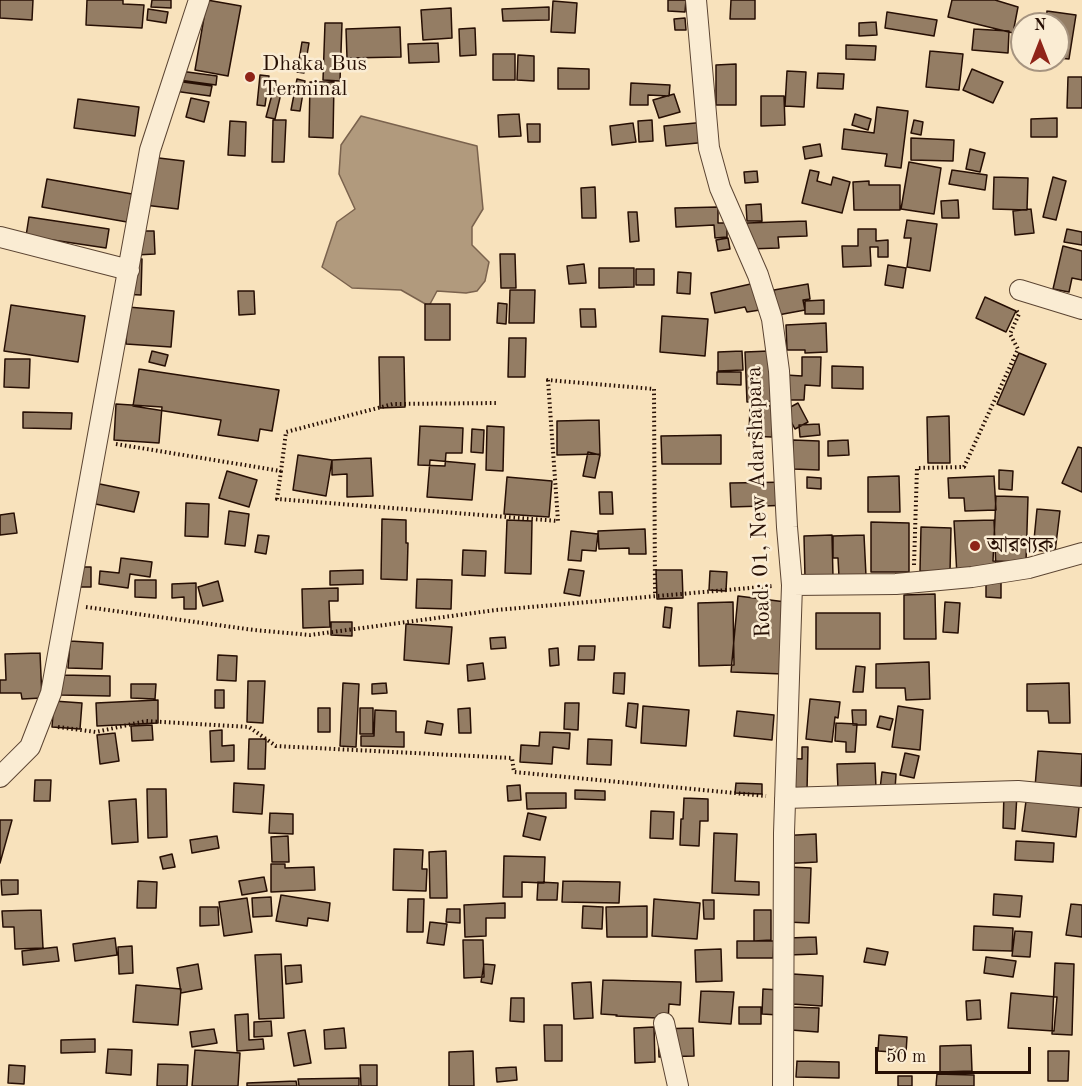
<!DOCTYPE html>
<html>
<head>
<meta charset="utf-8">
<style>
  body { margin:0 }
  #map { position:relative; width:1082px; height:1086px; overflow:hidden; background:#f8e2bc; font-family:"Old Standard TT",serif }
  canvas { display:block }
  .north { position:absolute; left:1010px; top:12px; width:60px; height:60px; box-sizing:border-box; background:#faecd3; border:2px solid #a69480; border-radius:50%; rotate:0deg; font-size:16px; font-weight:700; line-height:24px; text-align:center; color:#270f04 }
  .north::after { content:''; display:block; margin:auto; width:21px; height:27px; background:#8f2418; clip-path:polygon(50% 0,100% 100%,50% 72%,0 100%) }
  .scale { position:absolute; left:875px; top:1047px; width:156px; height:27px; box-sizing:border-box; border:3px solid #270f04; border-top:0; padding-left:8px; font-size:18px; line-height:21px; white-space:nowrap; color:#270f04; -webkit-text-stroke:4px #faecd3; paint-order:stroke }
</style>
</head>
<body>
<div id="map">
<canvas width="1082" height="1086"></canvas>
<div class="north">N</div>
<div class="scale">50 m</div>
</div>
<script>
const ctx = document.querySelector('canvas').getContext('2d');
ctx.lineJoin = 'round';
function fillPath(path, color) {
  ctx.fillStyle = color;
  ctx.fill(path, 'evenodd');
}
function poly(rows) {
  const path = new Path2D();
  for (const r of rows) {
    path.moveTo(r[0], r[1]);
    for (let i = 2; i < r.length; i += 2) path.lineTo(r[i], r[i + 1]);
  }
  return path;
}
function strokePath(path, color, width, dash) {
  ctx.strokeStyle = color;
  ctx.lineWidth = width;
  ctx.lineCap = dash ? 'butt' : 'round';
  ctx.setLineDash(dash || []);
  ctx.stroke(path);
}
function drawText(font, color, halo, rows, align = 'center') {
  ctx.font = font + ' "Old Standard TT","Noto Serif Bengali",serif';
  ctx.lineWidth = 5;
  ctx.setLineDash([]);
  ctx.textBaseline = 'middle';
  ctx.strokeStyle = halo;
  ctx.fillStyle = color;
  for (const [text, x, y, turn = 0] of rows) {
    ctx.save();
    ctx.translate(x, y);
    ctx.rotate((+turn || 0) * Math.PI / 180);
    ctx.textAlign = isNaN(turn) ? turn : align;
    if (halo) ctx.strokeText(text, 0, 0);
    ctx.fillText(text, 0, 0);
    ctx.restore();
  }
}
const water = poly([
  [361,116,477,146,483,209,472,227,472,245,489,262,485,281,477,291,466,293,437,291,429,306,401,290,352,288,322,267,337,222,355,209,339,174,341,145,361,116]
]);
const building = poly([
  [0,0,33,0,32,20,0,18,0,0],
  [87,0,123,0,123,4,144,5,142,28,86,25,87,0],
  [152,0,171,0,171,8,151,7,152,0],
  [207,0,241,6,228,76,195,70,207,0],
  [668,0,686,0,685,12,668,11,668,0],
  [731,0,755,0,755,19,730,19,731,0],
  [952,0,995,0,1018,7,1013,33,948,17,952,0],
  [553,1,577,3,575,33,551,32,553,1],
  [549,7,549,20,503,21,502,9,549,7],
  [451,8,452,38,423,40,421,10,451,8],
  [148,9,168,12,166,23,147,20,148,9],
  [1047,11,1076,15,1069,59,1058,58,1058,24,1045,24,1047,11],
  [887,12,937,20,934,36,885,28,887,12],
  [685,18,686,30,675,30,674,19,685,18],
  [876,22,877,35,859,36,859,23,876,22],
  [325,23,342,23,340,81,323,80,325,23],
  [400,27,401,57,347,58,346,29,400,27],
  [475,28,476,55,460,56,459,29,475,28],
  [974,29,1009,31,1008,53,972,50,974,29],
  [302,42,309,43,304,73,297,72,302,42],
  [438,43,439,62,409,63,408,44,438,43],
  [846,45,876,46,875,60,846,59,846,45],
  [930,51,963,54,959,90,926,87,930,51],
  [493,54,515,54,515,80,493,80,493,54],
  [518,55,534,56,534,81,517,80,518,55],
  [736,64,736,105,716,105,716,65,736,64],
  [558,68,589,69,589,89,558,89,558,68],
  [972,69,1003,82,993,103,963,90,972,69],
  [180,71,217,76,216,85,179,80,180,71],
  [787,71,806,72,804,107,785,106,787,71],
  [818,73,844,74,843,89,817,88,818,73],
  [260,75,269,76,265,106,257,105,260,75],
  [1068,77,1082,77,1082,108,1067,108,1068,77],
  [297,79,305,81,300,111,291,110,297,79],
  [176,81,212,86,210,96,174,91,176,81],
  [310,82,334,82,333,138,309,137,310,82],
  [631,83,670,85,669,96,648,95,648,105,630,105,631,83],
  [274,87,282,89,275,119,266,117,274,87],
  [674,94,680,112,659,118,653,100,674,94],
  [761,96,784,96,785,125,761,126,761,96],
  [191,98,209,102,204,122,186,117,191,98],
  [78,99,139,107,135,136,74,128,78,99],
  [877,107,908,111,901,168,885,166,887,154,842,149,844,129,874,133,877,107],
  [519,114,521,136,499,137,498,115,519,114],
  [855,114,871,119,868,130,852,125,855,114],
  [1057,118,1057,137,1031,137,1031,119,1057,118],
  [273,120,286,120,284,162,272,162,273,120],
  [652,120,653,141,639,142,638,121,652,120],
  [914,120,923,122,921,135,911,133,914,120],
  [230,121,246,122,245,156,228,155,230,121],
  [706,122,708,142,666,146,664,126,706,122],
  [633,123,636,142,612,145,610,126,633,123],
  [527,124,540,124,540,142,528,142,527,124],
  [911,138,954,140,953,161,911,160,911,138],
  [820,144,822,156,805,159,803,147,820,144],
  [970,149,985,153,980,172,966,169,970,149],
  [142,156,184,161,178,209,136,204,142,156],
  [909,162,941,168,934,214,901,209,909,162],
  [810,170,819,172,817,181,831,185,833,177,850,182,842,213,802,203,810,170],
  [952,170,987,175,985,190,949,184,952,170],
  [757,171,758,182,745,183,744,172,757,171],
  [994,177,1028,178,1027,210,993,209,994,177],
  [1053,177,1066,181,1056,220,1043,217,1053,177],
  [47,179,132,194,127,222,42,207,47,179],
  [869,181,869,185,900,185,900,210,854,210,853,182,869,181],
  [595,187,596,218,582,218,581,188,595,187],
  [958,200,959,218,942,218,941,201,958,200],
  [761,204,762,221,747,221,746,205,761,204],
  [718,207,718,223,727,223,727,237,715,238,714,225,676,227,675,208,718,207],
  [1031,209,1034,233,1015,235,1013,211,1031,209],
  [628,212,637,212,639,241,630,242,628,212],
  [29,217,109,229,106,248,26,236,29,217],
  [907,220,937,224,930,271,907,267,911,238,904,238,907,220],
  [806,221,807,236,778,237,779,248,748,249,747,223,806,221],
  [858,229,876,229,876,241,888,240,888,257,878,257,878,247,870,247,871,266,843,267,842,246,858,246,858,229],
  [1067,229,1082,232,1082,245,1064,242,1067,229],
  [136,231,154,231,155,254,136,255,136,231],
  [728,238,730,249,718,251,716,240,728,238],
  [1063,246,1082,251,1082,280,1072,278,1069,292,1053,289,1063,246],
  [500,254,515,254,516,288,501,288,500,254],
  [121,258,142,259,141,295,120,294,121,258],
  [584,264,586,283,569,284,567,266,584,264],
  [888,265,906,268,903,288,885,285,888,265],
  [599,268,634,268,634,287,599,288,599,268],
  [636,269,654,269,654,285,636,285,636,269],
  [678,272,691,273,690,294,677,293,678,272],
  [755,283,760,310,747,312,745,307,715,313,711,293,755,283],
  [808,284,810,299,803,300,805,310,778,315,774,290,808,284],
  [510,290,535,290,534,323,509,323,510,290],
  [238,291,254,291,255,314,239,315,238,291],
  [985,297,1016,311,1006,332,976,318,985,297],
  [824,300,824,314,805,314,805,301,824,300],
  [498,303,507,304,506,324,497,323,498,303],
  [425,304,450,304,450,340,425,340,425,304],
  [11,305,85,316,78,362,4,351,11,305],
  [128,307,174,311,171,347,126,344,128,307],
  [580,309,595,309,596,327,581,327,580,309],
  [662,316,708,319,705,356,660,352,662,316],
  [826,323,827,352,805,353,805,350,787,350,786,325,826,323],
  [509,338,526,338,525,377,508,377,509,338],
  [152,351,168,355,165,366,149,362,152,351],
  [742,351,743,370,718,371,718,352,742,351],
  [769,351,771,401,747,402,745,352,769,351],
  [1019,353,1046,364,1024,415,997,404,1019,353],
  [379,357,404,357,405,407,380,408,379,357],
  [802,357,821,357,820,386,805,385,804,400,785,400,786,375,802,376,802,357],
  [5,359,30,359,29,388,4,387,5,359],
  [832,366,863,367,863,389,832,388,832,366],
  [139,369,279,390,272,431,260,429,258,441,218,435,221,420,133,406,139,369],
  [717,372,741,372,741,385,717,384,717,372],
  [798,403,808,422,795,429,785,410,798,403],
  [116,404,162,407,159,443,114,440,116,404],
  [750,405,772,406,772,437,749,436,750,405],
  [23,412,72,413,71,429,23,428,23,412],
  [949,416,950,463,928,463,927,417,949,416],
  [599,420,600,454,557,455,557,421,599,420],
  [819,424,820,435,800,437,799,425,819,424],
  [420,426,463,428,462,453,446,453,445,466,418,465,420,426],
  [487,426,504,427,503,471,486,470,487,426],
  [472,429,484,430,483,453,471,452,472,429],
  [721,435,721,464,662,464,661,436,721,435],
  [793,440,819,441,819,470,793,469,793,440],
  [848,440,849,455,828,456,828,441,848,440],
  [1078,447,1082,448,1082,492,1062,483,1078,447],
  [588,452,600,455,595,478,583,476,588,452],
  [298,455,332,460,326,496,293,490,298,455],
  [371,458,373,496,347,497,347,474,332,475,332,460,371,458],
  [430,460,475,464,472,500,427,497,430,460],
  [999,470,1013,471,1012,490,999,489,999,470],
  [227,471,257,480,249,507,219,498,227,471],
  [899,476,900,512,868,512,868,477,899,476],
  [994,476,996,510,965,511,964,498,949,498,948,478,994,476],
  [507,477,552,481,549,517,504,514,507,477],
  [807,477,821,478,821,489,807,488,807,477],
  [90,482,139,492,134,512,86,502,90,482],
  [793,482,794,505,731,507,730,483,793,482],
  [599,492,612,492,613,514,600,514,599,492],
  [996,496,1028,497,1026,562,993,561,996,496],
  [186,503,209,504,208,537,185,536,186,503],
  [1037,509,1060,511,1055,552,1033,550,1037,509],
  [229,511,249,514,245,546,225,544,229,511],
  [14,513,17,533,0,535,0,515,14,513],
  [382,519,406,520,406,543,408,543,407,580,381,579,382,519],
  [507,520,532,521,531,574,505,573,507,520],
  [994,520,996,570,957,576,954,521,994,520],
  [871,522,909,523,909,572,871,572,871,522],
  [921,527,951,528,950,572,920,571,921,527],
  [645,529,646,554,629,554,629,548,599,549,598,531,645,529],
  [571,531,598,534,596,551,582,550,581,561,568,560,571,531],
  [258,535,269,536,266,554,255,552,258,535],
  [832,535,833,577,805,578,804,536,832,535],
  [864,535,866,576,839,577,838,558,833,558,833,536,864,535],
  [463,550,486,551,485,576,462,575,463,550],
  [121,558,152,562,150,577,130,574,128,588,99,584,100,571,119,573,121,558],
  [76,567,91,567,91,587,75,587,76,567],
  [569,569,584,571,580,596,564,593,569,569],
  [363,570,363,584,330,585,330,571,363,570],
  [656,570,682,570,683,598,657,599,656,570],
  [710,571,727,572,726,591,709,590,710,571],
  [986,573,1001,574,1001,598,986,597,986,573],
  [417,579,452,580,451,609,416,608,417,579],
  [135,580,156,580,156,598,135,597,135,580],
  [218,581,223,601,203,606,198,587,218,581],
  [196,583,196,609,184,609,184,597,172,598,172,584,196,583],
  [338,588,338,601,329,601,330,627,303,628,302,589,338,588],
  [935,594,936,639,904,639,904,595,935,594],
  [738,596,786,602,783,674,731,672,738,596],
  [733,602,734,665,699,666,698,603,733,602],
  [945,602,960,603,958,633,943,632,945,602],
  [665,607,672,608,670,628,663,627,665,607],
  [816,613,880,613,880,649,816,649,816,613],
  [331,622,352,622,352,636,331,635,331,622],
  [406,624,452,627,449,664,404,660,406,624],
  [505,637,506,648,491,649,490,638,505,637],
  [70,641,103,643,102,669,68,668,70,641],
  [579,646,595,646,594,660,578,660,579,646],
  [558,648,559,665,550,666,549,649,558,648],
  [40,653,42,698,22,699,21,693,0,693,0,680,6,680,5,654,40,653],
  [218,655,237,656,236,681,217,680,218,655],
  [929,662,930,699,906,700,905,688,876,688,876,664,929,662],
  [483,663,485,679,468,681,467,665,483,663],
  [856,666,865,667,863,692,853,692,856,666],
  [614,673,625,673,624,694,613,693,614,673],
  [61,675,110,676,110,696,60,695,61,675],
  [248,681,265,681,263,723,247,722,248,681],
  [343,683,359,684,356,747,340,746,343,683],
  [386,683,387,693,372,694,372,684,386,683],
  [1069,683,1070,723,1049,723,1048,711,1027,711,1027,684,1069,683],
  [131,684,156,684,155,699,131,698,131,684],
  [215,690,224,690,224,708,215,708,215,690],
  [810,699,840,702,838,718,835,717,832,742,806,739,810,699],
  [158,700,158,723,97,726,96,703,158,700],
  [54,701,82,703,80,729,52,727,54,701],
  [565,703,579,703,578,730,564,729,565,703],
  [628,703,638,704,636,728,626,726,628,703],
  [643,706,689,710,686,746,641,743,643,706],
  [898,706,923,710,920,750,892,747,898,706],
  [318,708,330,708,330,732,318,732,318,708],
  [360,708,373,708,373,734,360,734,360,708],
  [470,708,471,733,459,733,458,709,470,708],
  [375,710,396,711,396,732,404,732,404,747,361,746,361,736,374,736,375,710],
  [852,710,866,710,866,725,853,725,852,710],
  [737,711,774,715,772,740,734,736,737,711],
  [880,716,893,719,890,730,877,727,880,716],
  [427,721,443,724,441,735,425,733,427,721],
  [836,723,857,724,855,752,846,752,846,742,835,741,836,723],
  [152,725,153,740,132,741,131,726,152,725],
  [222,730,222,746,234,745,234,761,211,762,210,731,222,730],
  [540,732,570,733,569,749,553,747,552,764,520,762,521,745,539,746,540,732],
  [115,733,119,761,100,764,97,735,115,733],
  [249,739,266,739,265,769,248,769,249,739],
  [588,739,612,740,611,765,587,764,588,739],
  [802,747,808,747,807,791,783,790,783,758,802,759,802,747],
  [1038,751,1082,754,1081,791,1035,787,1038,751],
  [905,753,919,756,914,778,900,775,905,753],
  [875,763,876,789,838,790,837,764,875,763],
  [882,772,896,774,895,790,880,789,882,772],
  [35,780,51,780,50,801,34,801,35,780],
  [234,783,264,785,262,814,233,812,234,783],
  [736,783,762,784,762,794,735,793,736,783],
  [520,785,521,800,508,801,507,786,520,785],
  [147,789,166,789,167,837,148,838,147,789],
  [575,790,605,791,605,800,575,799,575,790],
  [526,793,566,793,566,808,527,809,526,793],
  [1004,793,1017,794,1015,829,1003,828,1004,793],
  [684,798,708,799,708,821,700,821,699,846,680,845,681,819,683,819,684,798],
  [136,799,138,842,112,844,109,801,136,799],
  [1026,801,1079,807,1076,837,1022,831,1026,801],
  [651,811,674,812,673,839,650,838,651,811],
  [270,813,293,814,293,834,269,833,270,813],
  [528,813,546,817,540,840,523,836,528,813],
  [0,820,12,820,0,863,0,820],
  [714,833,737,834,735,881,759,882,759,895,712,893,714,833],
  [816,834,817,862,779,864,778,836,816,834],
  [217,836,219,848,192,853,190,840,217,836],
  [288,836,289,862,272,862,271,837,288,836],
  [1016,841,1054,843,1053,862,1015,860,1016,841],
  [394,849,423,850,422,869,427,869,426,891,393,890,394,849],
  [446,851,447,898,430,898,429,852,446,851],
  [172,854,175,867,163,869,160,857,172,854],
  [504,856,545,857,544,883,522,882,522,897,503,897,504,856],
  [271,864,285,864,285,868,314,867,315,890,271,892,271,864],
  [788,867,811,868,809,923,787,922,788,867],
  [264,877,267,891,242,895,239,881,264,877],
  [1,880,18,880,18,894,2,895,1,880],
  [138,881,157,882,156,908,137,908,138,881],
  [563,881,620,882,619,903,562,902,563,881],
  [538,882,558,883,557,900,537,900,538,882],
  [994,894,1022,896,1020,917,993,915,994,894],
  [281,895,330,903,328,921,308,918,307,926,276,921,281,895],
  [271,897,272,916,253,917,252,898,271,897],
  [247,898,252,932,224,936,219,902,247,898],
  [408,899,424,899,423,932,407,932,408,899],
  [654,899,700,903,697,939,652,936,654,899],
  [703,900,714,900,714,919,704,919,703,900],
  [505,903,505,918,486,918,486,936,465,937,464,905,505,903],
  [1071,904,1082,905,1082,937,1066,935,1071,904],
  [583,906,603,907,602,929,582,928,583,906],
  [647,906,647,937,607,937,606,907,647,906],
  [200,907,218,907,219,925,200,926,200,907],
  [447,909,460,909,460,923,446,922,447,909],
  [41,910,43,948,15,949,14,927,3,927,2,911,41,910],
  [754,910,771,910,771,940,754,941,754,910],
  [430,922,447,924,444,945,427,943,430,922],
  [974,926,1013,928,1012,951,973,950,974,926],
  [1015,931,1032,932,1030,957,1012,956,1015,931],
  [816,937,817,954,788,955,788,938,816,937],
  [115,938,117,955,75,961,73,944,115,938],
  [463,940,483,940,484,977,464,978,463,940],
  [737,941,774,941,773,958,737,958,737,941],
  [132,946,133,973,119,974,118,947,132,946],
  [57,947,59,961,23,965,22,951,57,947],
  [867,948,888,952,885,965,864,962,867,948],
  [721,949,722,981,696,982,695,950,721,949],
  [281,954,284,1018,259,1019,255,955,281,954],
  [986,957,1016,961,1013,977,984,973,986,957],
  [1055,963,1074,964,1072,1035,1052,1034,1055,963],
  [198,964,202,989,181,993,177,968,198,964],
  [484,964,495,965,492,984,481,982,484,964],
  [301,965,302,982,286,984,285,966,301,965],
  [793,974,823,976,822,1006,792,1004,793,974],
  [603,980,681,982,680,1005,669,1004,668,1022,657,1018,616,1016,617,1015,601,1014,603,980],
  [591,982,593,1018,574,1019,572,983,591,982],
  [136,985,181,989,178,1025,133,1022,136,985],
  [763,989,780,990,779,1015,762,1014,763,989],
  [701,991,734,992,731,1024,699,1022,701,991],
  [1011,993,1057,997,1054,1031,1008,1028,1011,993],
  [511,998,524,998,524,1022,510,1021,511,998],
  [980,1000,981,1019,967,1020,966,1001,980,1000],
  [739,1007,761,1007,761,1024,739,1024,739,1007],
  [793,1007,819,1008,818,1032,791,1030,793,1007],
  [248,1014,249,1040,263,1039,264,1049,237,1051,235,1015,248,1014],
  [271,1021,272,1036,254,1037,254,1022,271,1021],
  [544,1025,562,1025,562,1061,545,1061,544,1025],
  [654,1027,655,1062,635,1063,634,1028,654,1027],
  [344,1028,346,1048,325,1049,324,1030,344,1028],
  [693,1028,694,1056,659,1057,658,1029,693,1028],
  [214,1029,217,1043,192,1047,190,1032,214,1029],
  [305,1030,311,1063,294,1066,288,1033,305,1030],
  [879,1035,907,1037,906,1053,878,1051,879,1035],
  [95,1039,95,1052,61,1053,61,1040,95,1039],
  [971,1045,972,1071,940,1072,940,1046,971,1045],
  [108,1049,132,1050,131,1075,106,1073,108,1049],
  [195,1050,240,1053,238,1086,192,1086,195,1050],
  [473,1051,474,1086,449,1086,449,1052,473,1051],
  [1048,1051,1069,1051,1068,1081,1048,1081,1048,1051],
  [797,1061,839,1062,839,1078,796,1077,797,1061],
  [158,1064,188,1065,187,1086,157,1086,158,1064],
  [9,1065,25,1066,24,1084,8,1083,9,1065],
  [360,1065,377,1065,377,1086,361,1086,360,1065],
  [516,1067,517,1080,497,1082,496,1068,516,1067],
  [937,1074,974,1075,974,1086,936,1086,937,1074],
  [898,1076,912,1076,912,1086,898,1086,898,1076],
  [359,1078,359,1086,299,1086,298,1079,359,1078],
  [296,1081,297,1086,247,1086,247,1083,296,1081]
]);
const path = poly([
  [116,444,281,471,286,432,393,404,498,403],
  [281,471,277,499,558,521,548,380,654,389,655,596],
  [914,565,917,468,964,467,1018,349,1010,334,1019,314,1016,310],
  [86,607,254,630,310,635,496,610,773,586],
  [58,727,96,732,146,721,249,727,276,746,512,758,514,772,766,796]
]);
const street = poly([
  [696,0,709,148,720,188,758,275,772,319,779,371,787,527,792,585,784,833,783,1086],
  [0,237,129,270],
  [1020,290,1082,309],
  [792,585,896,584,972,577,1029,568,1082,553],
  [0,777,30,747,51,693,150,150,199,0],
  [785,798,1018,791,1082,797],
  [664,1023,678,1086]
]);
const markers = [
  [250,77,6,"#8f2418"],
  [975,546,6,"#8f2418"]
];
const poiNames = [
  ["Dhaka Bus",262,64],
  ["Terminal",262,89],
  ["আরণ্যক",987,546]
];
const streetNames = [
  ["Road: 01, New Adarshapara",759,502,-92]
];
fillPath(water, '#b19a7d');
strokePath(water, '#7a624d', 1.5);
fillPath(building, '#947d64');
strokePath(building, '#270f04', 1.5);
strokePath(street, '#5b4432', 22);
strokePath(path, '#270f04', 4, [1.5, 3]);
strokePath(street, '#faecd3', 20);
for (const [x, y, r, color] of markers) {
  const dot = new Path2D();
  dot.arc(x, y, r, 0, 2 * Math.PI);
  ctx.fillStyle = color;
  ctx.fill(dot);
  strokePath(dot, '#faecd3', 2);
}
drawText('22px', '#270f04', '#faecd3', poiNames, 'left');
drawText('22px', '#270f04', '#faecd3', streetNames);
</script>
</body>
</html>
